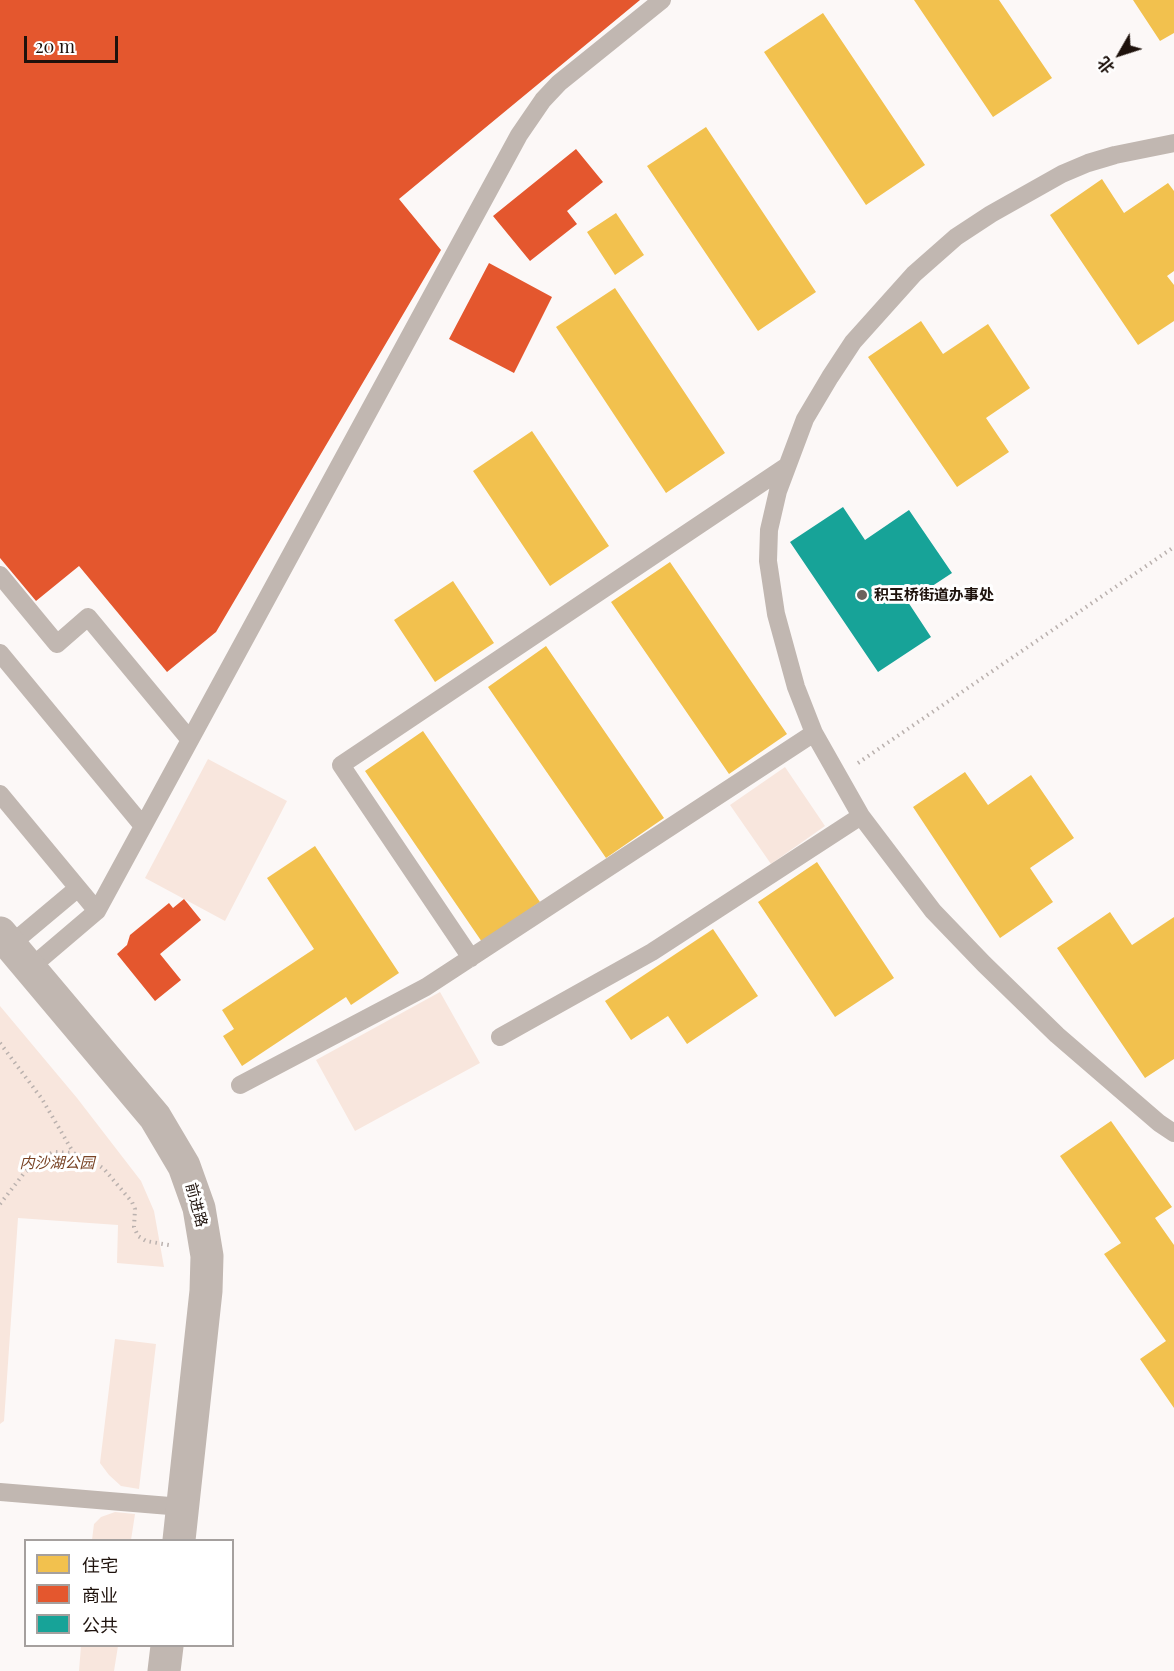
<!DOCTYPE html>
<html>
<head>
<meta charset="utf-8">
<style>
  body { margin:0 }
  #map { position:relative; width:1174px; height:1671px; overflow:hidden; background:#fcf8f7; font-family:"Playfair Display","Noto Sans SC",serif }
  canvas { display:block }
  .legend { position:absolute; left:24px; top:1539px; width:210px; height:108px; box-sizing:border-box; background:#fff; border:2px solid #a5a09e; margin:0; padding:8px 10px; list-style:none; font-size:18px; color:#1e120c }
  .legend li { display:flex; align-items:center; gap:12px; height:30px }
  .legend b { width:30px; border:2px solid #a5a09e }
  .north { position:absolute; left:1090px; top:24px; width:60px; height:60px; -webkit-text-stroke:4px #fff; paint-order:stroke; rotate:231deg; font-size:16px; font-weight:700; line-height:24px; text-align:center; color:#1e120c }
  .north::after { content:''; display:block; margin:auto; width:21px; height:27px; background:#1e120c; clip-path:polygon(50% 0,100% 100%,50% 72%,0 100%) }
  .scale { position:absolute; left:24px; top:36px; width:94px; height:27px; box-sizing:border-box; border:3px solid #1e120c; border-top:0; padding-left:8px; font-size:18px; line-height:21px; white-space:nowrap; color:#1e120c; -webkit-text-stroke:4px #fff; paint-order:stroke }
</style>
</head>
<body>
<div id="map">
<canvas width="1174" height="1671"></canvas>
<ul class="legend">
<li><b style="height:16px;background:#f2c14e"></b>住宅</li>
<li><b style="height:16px;background:#e4572e"></b>商业</li>
<li><b style="height:16px;background:#17a398"></b>公共</li>
</ul>
<div class="north">北</div>
<div class="scale">20 m</div>
</div>
<script>
const ctx = document.querySelector('canvas').getContext('2d');
ctx.lineJoin = 'round';
function fillPath(path, color) {
  ctx.fillStyle = color;
  ctx.fill(path, 'evenodd');
}
function poly(rows) {
  const path = new Path2D();
  for (const r of rows) {
    path.moveTo(r[0], r[1]);
    for (let i = 2; i < r.length; i += 2) path.lineTo(r[i], r[i + 1]);
  }
  return path;
}
function strokePath(path, color, width, dash) {
  ctx.strokeStyle = color;
  ctx.lineWidth = width;
  ctx.lineCap = dash ? 'butt' : 'round';
  ctx.setLineDash(dash || []);
  ctx.stroke(path);
}
function drawText(font, color, halo, rows, align = 'center') {
  ctx.font = font + ' "Playfair Display","Noto Sans SC",serif';
  ctx.lineWidth = 6;
  ctx.setLineDash([]);
  ctx.textBaseline = 'middle';
  ctx.strokeStyle = halo;
  ctx.fillStyle = color;
  for (const [text, x, y, turn = 0] of rows) {
    ctx.save();
    ctx.translate(x, y);
    ctx.rotate((+turn || 0) * Math.PI / 180);
    ctx.textAlign = isNaN(turn) ? turn : align;
    if (halo) ctx.strokeText(text, 0, 0);
    ctx.fillText(text, 0, 0);
    ctx.restore();
  }
}
const green = poly([
  [208,759,287,801,225,921,145,878],
  [785,767,825,826,771,864,730,805],
  [440,992,480,1063,355,1131,316,1060],
  [0,1006,77,1098,141,1181,154,1211,164,1267,117,1263,118,1225,18,1218,4,1421,0,1424],
  [115,1339,156,1344,139,1489,121,1486,109,1475,100,1463],
  [115,1512,135,1514,131,1540,92,1540,94,1524,101,1517],
  [81,1646,118,1646,114,1671,79,1671]
]);
const homes = poly([
  [914,0,999,0,1052,78,993,117],
  [1133,0,1174,0,1174,33,1160,41],
  [823,13,925,165,866,205,764,52],
  [706,127,816,292,758,331,647,166],
  [1102,179,1124,213,1168,183,1174,191,1174,271,1167,276,1174,285,1174,321,1138,345,1050,215],
  [616,213,644,255,615,275,587,232],
  [615,288,725,453,666,493,556,327],
  [921,321,943,354,988,324,1030,388,986,418,1009,452,957,487,868,357],
  [532,431,609,546,550,586,473,471],
  [670,562,787,734,729,774,611,602],
  [453,581,494,643,435,682,394,620],
  [546,646,664,818,606,858,488,687],
  [423,731,540,902,482,942,365,771],
  [965,772,988,805,1031,775,1074,838,1030,868,1053,902,1000,938,913,807],
  [315,846,399,973,351,1005,346,997,242,1066,223,1036,234,1029,222,1010,314,949,267,878],
  [817,862,894,978,835,1017,758,902],
  [1110,912,1132,945,1174,917,1174,1059,1145,1078,1057,948],
  [713,929,758,996,687,1044,668,1016,631,1040,605,1001],
  [1111,1121,1172,1207,1155,1218,1174,1245,1174,1408,1140,1359,1166,1341,1104,1254,1121,1243,1060,1156]
]);
const shops = poly([
  [0,0,640,0,399,199,441,250,216,632,167,672,79,566,36,601,0,558],
  [576,149,603,182,567,211,577,224,530,261,493,216],
  [489,263,552,297,514,373,449,339],
  [184,899,201,920,160,954,181,980,155,1001,117,954,127,945,130,935,169,903,173,908]
]);
const public = poly([
  [843,507,865,540,909,510,952,573,908,602,931,637,878,672,790,542]
]);
const path = poly([
  [858,763,1174,547],
  [0,1043,42,1099,73,1152],
  [0,1204,25,1172,45,1156,54,1152,73,1153,93,1161,104,1169,132,1202,135,1209,134,1227,138,1236,146,1241,169,1245]
]);
const service = poly([
  [1174,143,1115,155,1088,163,1062,174,991,214,956,237,914,274,853,342,830,377,805,419,778,491,769,530,768,561,776,614,796,687,814,733,861,816,933,911,984,964,1057,1035,1159,1123,1174,1133],
  [0,575,57,644,88,617,190,740],
  [0,653,143,826],
  [0,794,97,911],
  [10,945,78,888],
  [471,958,341,765,787,466],
  [30,968,97,911,519,135,543,100,559,83,662,0],
  [500,1037,652,952,861,816],
  [240,1085,426,987,814,733],
  [0,1492,182,1507]
]);
const tertiary = poly([
  [0,933,155,1117,184,1166,199,1208,207,1256,206,1291,179,1540],
  [164,1671,167,1646]
]);
const markers = [
  [862,595,6,"#6c625e"]
];
const poiNames = [
  ["积玉桥街道办事处",874,595]
];
const parkNames = [
  ["内沙湖公园",57,1163]
];
const streetNames = [
  ["前进路",196,1205,75]
];
fillPath(green, '#f8e6dd');
fillPath(homes, '#f2c14e');
fillPath(shops, '#e4572e');
fillPath(public, '#17a398');
strokePath(path, '#bab1ae', 4, [1.5, 4.5]);
strokePath(service, '#c1b7b1', 18);
strokePath(tertiary, '#c1b7b1', 33);
for (const [x, y, r, color] of markers) {
  const dot = new Path2D();
  dot.arc(x, y, r, 0, 2 * Math.PI);
  ctx.fillStyle = color;
  ctx.fill(dot);
  strokePath(dot, '#fff', 2);
}
drawText('bold 15px', '#1e120c', '#fff', poiNames, 'left');
drawText('italic 15px', '#794324', '#fff', parkNames);
drawText('15px', '#1e120c', '#fff', streetNames);
</script>
</body>
</html>
